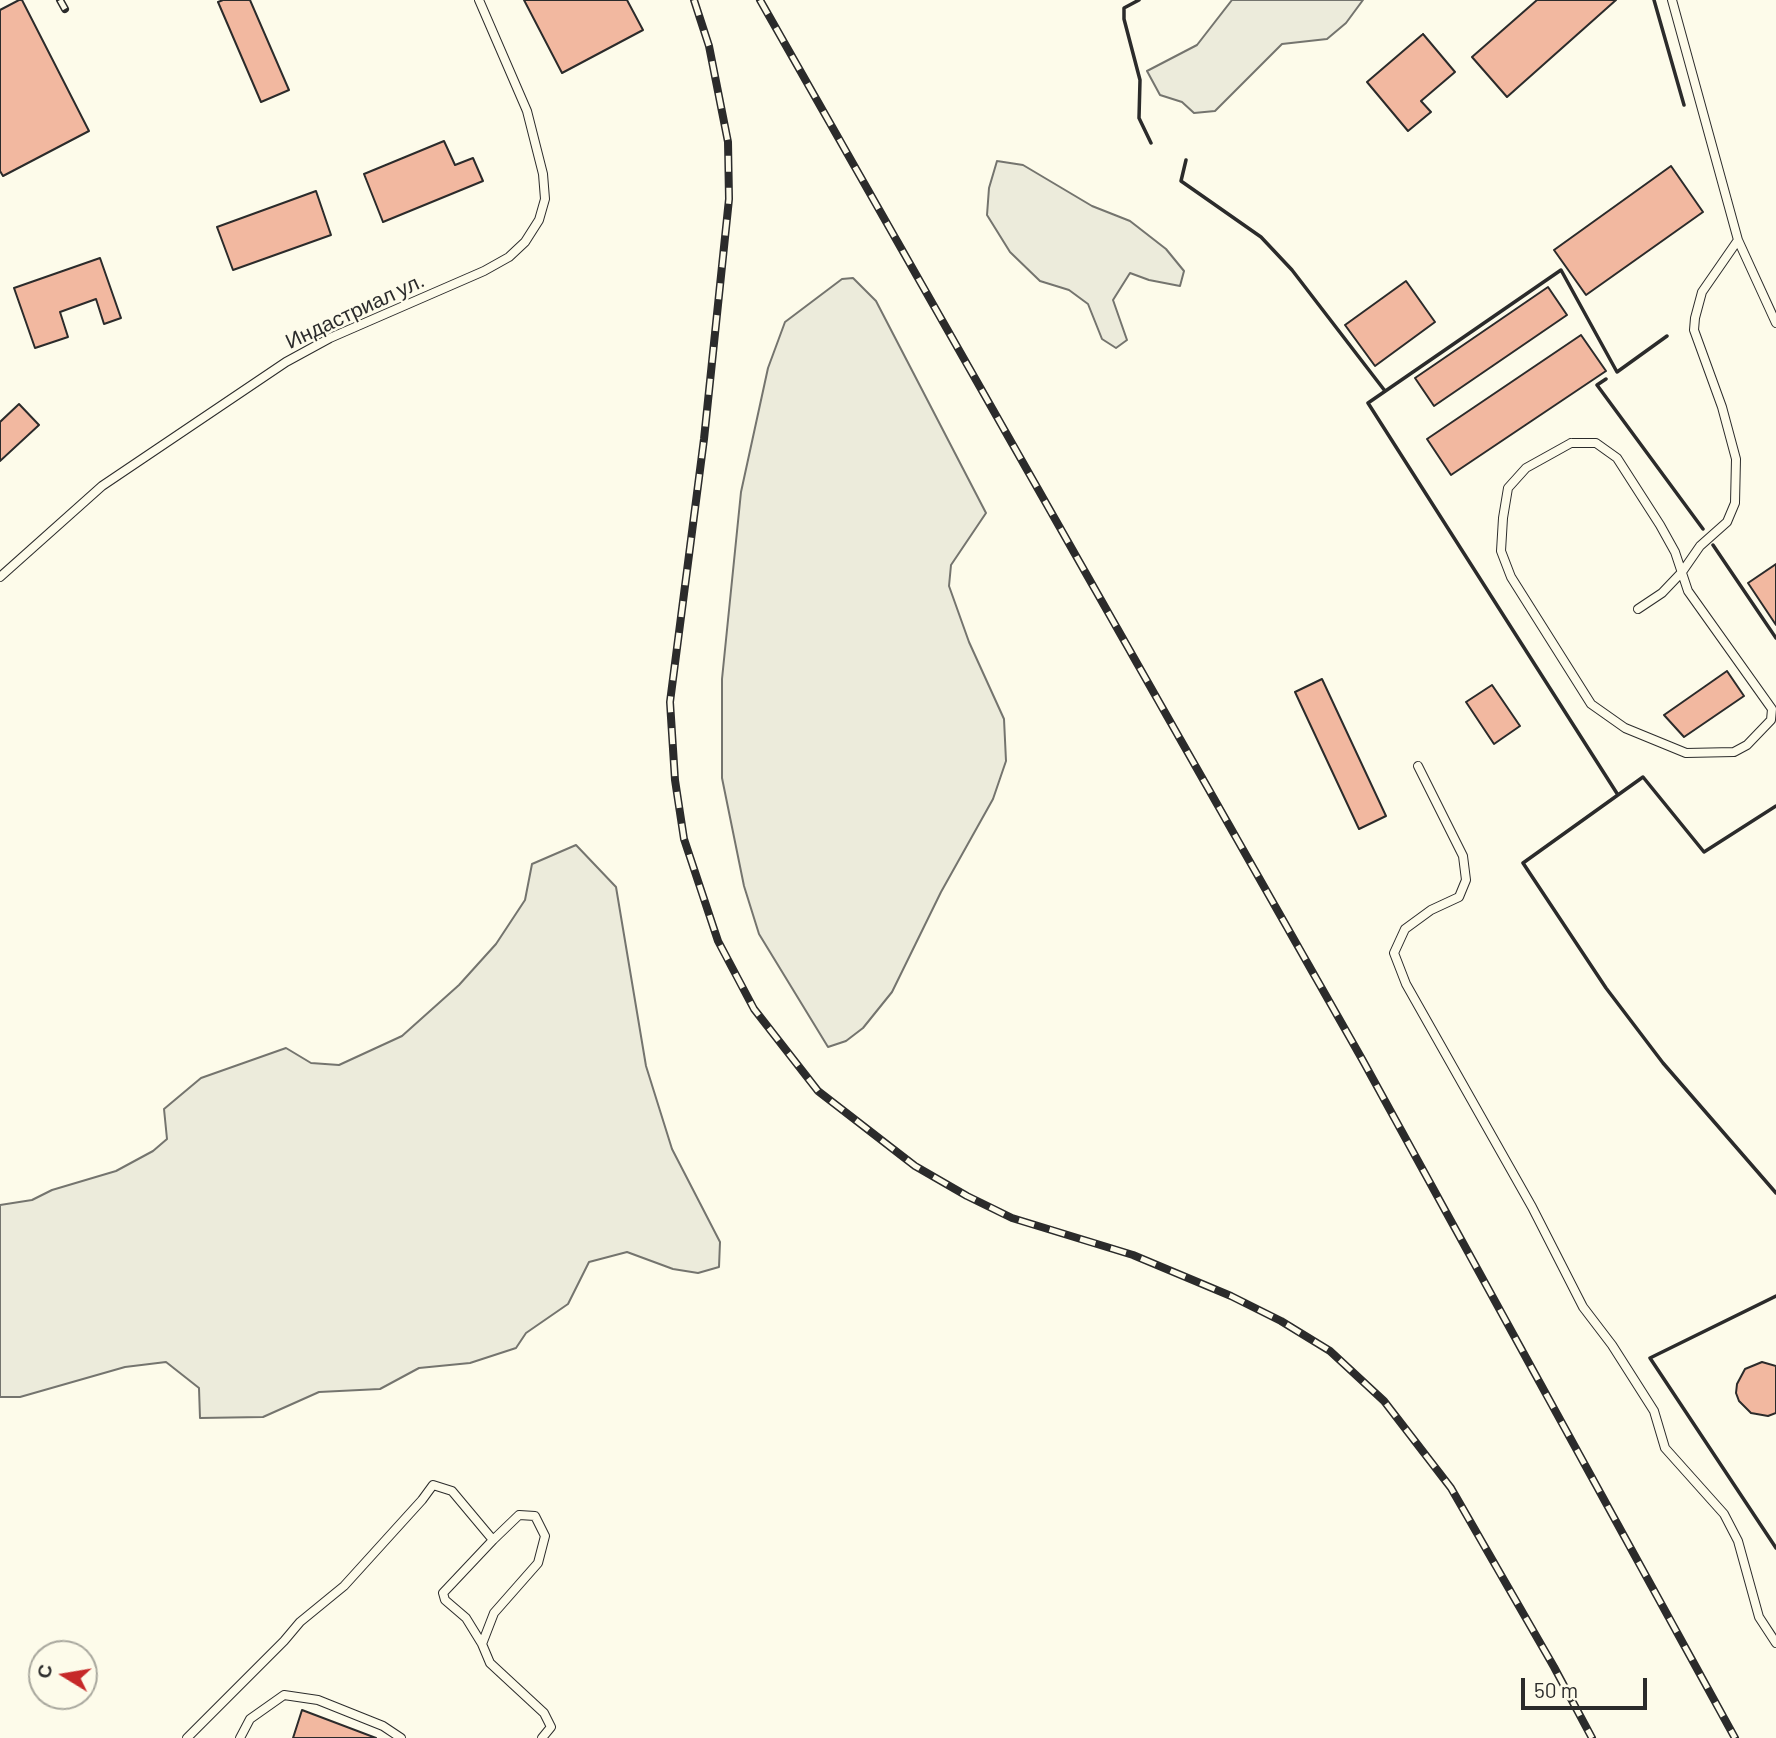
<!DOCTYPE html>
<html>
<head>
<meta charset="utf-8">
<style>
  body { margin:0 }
  #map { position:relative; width:1776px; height:1738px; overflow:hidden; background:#fdfbea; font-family:Barlow,sans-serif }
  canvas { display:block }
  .north { position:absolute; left:28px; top:1640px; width:70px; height:70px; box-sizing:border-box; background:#fdfbea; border:2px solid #a9a89e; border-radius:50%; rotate:281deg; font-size:19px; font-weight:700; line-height:28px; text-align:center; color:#2b2b2b }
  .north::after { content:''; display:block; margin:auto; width:24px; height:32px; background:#c62828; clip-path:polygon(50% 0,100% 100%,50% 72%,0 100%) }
  .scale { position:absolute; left:1521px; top:1678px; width:126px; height:32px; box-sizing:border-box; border:4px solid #2b2b2b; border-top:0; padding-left:9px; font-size:21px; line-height:24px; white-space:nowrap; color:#2b2b2b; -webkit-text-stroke:5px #fdfbea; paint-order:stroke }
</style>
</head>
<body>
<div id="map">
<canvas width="1776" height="1738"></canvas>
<div class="north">С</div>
<div class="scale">50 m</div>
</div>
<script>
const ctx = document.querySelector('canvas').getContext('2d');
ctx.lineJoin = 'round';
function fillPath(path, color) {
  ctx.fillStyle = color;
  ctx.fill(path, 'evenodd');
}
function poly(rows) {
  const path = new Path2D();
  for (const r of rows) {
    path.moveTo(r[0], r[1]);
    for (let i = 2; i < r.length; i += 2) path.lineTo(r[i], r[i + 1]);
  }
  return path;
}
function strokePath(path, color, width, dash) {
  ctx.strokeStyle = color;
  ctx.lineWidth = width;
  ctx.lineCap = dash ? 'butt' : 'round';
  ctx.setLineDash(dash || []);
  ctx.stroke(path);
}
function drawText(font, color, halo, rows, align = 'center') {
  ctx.font = font + ' Barlow,sans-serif';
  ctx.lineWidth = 5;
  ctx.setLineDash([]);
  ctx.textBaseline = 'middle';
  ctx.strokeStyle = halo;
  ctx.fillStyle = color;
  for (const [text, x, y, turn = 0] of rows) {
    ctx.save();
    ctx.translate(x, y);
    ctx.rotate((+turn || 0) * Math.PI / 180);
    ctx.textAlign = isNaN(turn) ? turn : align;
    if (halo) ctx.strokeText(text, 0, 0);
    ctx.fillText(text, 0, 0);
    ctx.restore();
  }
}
const green = poly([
  [1232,0,1363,0,1346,23,1327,39,1282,44,1215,111,1194,113,1182,102,1160,95,1147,71,1197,45,1232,0],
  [997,161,1023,165,1092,206,1130,221,1166,249,1184,271,1180,286,1149,280,1130,273,1113,300,1127,340,1116,348,1102,339,1088,304,1069,290,1040,281,1010,252,987,215,989,188,997,161],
  [853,278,876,301,986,513,951,565,949,586,969,642,1004,719,1006,761,993,799,941,892,892,992,863,1028,846,1041,828,1047,759,934,744,886,722,778,722,679,741,492,768,368,785,322,842,279,853,278],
  [576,845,616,887,646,1066,672,1149,720,1242,719,1267,698,1273,673,1269,627,1252,589,1262,568,1304,526,1333,516,1348,470,1363,419,1368,380,1389,319,1392,263,1417,200,1418,199,1388,166,1362,125,1367,20,1397,0,1397,0,1205,32,1200,52,1190,116,1171,153,1151,167,1139,164,1109,201,1078,286,1048,311,1063,339,1065,402,1036,459,985,496,944,525,900,532,864,576,845]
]);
const building = poly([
  [19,0,22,0,89,131,3,176,0,171,0,10,19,0],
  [223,0,250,0,289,90,261,102,218,2,223,0],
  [524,0,627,0,643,30,562,73,524,0],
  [1537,0,1616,0,1507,97,1472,57,1537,0],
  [1423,34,1455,72,1421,101,1431,112,1408,131,1367,82,1423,34],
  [444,141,455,165,473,158,483,181,383,222,364,174,444,141],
  [1671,166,1703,212,1586,295,1554,250,1671,166],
  [316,191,331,235,233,270,217,227,316,191],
  [100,258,121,318,104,324,96,299,60,312,68,337,35,348,14,288,100,258],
  [1406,281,1435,322,1375,366,1345,325,1406,281],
  [1548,287,1567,315,1434,406,1415,378,1548,287],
  [1581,335,1606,371,1451,475,1427,439,1581,335],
  [19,404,39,425,0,461,0,422,19,404],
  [1776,564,1776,625,1748,583,1776,564],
  [1727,671,1744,696,1684,737,1664,715,1727,671],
  [1322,679,1386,816,1359,829,1295,692,1322,679],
  [1492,685,1520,726,1494,744,1466,702,1492,685],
  [1762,1362,1776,1366,1776,1413,1768,1416,1751,1413,1739,1401,1736,1393,1737,1384,1745,1369,1762,1362],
  [302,1710,376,1738,293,1738,302,1710]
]);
const lane = poly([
  [1672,0,1738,240],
  [1571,443,1596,443,1617,458,1660,525,1675,552,1688,591,1772,709,1771,720,1747,745,1734,752,1686,753,1625,728,1591,704,1511,577,1501,551,1503,518,1508,488,1526,468,1571,443],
  [0,577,102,486,286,362,330,338,484,271,509,257,525,242,539,220,545,199,543,174,527,111,479,0],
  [1638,609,1662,593,1682,572,1700,546,1727,522,1735,503,1736,459,1722,407,1694,330,1695,318,1702,292,1738,240,1776,323],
  [1418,766,1463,856,1466,880,1459,897,1431,910,1405,929,1394,953,1406,984,1532,1207,1583,1307,1612,1345,1654,1411,1665,1448,1724,1514,1738,1541,1759,1617,1776,1643],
  [482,1644,466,1618,445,1600,443,1593,493,1540],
  [187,1738,284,1641,300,1622,344,1586,422,1500,433,1485,452,1491,493,1540,519,1515,535,1516,545,1536,538,1563,494,1613,482,1644,490,1663,544,1713,551,1727,542,1738],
  [240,1738,250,1719,284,1695,318,1700,383,1726,401,1738]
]);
const rail = poly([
  [60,0,65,9],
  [694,0,709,46,728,142,729,199,704,439,670,702,675,780,684,839,718,941,754,1009,818,1091,915,1166,967,1196,1012,1218,1133,1255,1231,1296,1281,1321,1330,1351,1384,1401,1451,1488,1554,1667,1592,1738],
  [760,0,1362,1059,1735,1738]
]);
const wall = poly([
  [1139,0,1124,8,1124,19,1140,80,1139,118,1151,143],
  [1654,0,1684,105],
  [1186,160,1181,181,1261,237,1292,270,1385,391],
  [1606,379,1597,385,1703,529],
  [1713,545,1776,638],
  [1618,795,1368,403,1561,270,1617,372,1667,336],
  [1776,806,1704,852,1643,777,1523,863,1606,988,1663,1063,1776,1193],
  [1776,1296,1650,1358,1776,1548]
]);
const streetNames = [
  ["Индастриал ул.",355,311,-25]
];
fillPath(green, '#ecebdb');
strokePath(green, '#74746e', 2);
fillPath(building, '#f2b8a0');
strokePath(building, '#2b2b2b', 2);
strokePath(lane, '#2b2b2b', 10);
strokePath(lane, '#fdfbea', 8);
strokePath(rail, '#2b2b2b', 8);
strokePath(rail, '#fdfbea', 5, [16]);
strokePath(wall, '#2b2b2b', 3.5);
drawText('21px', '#2b2b2b', '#fdfbea', streetNames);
</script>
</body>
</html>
